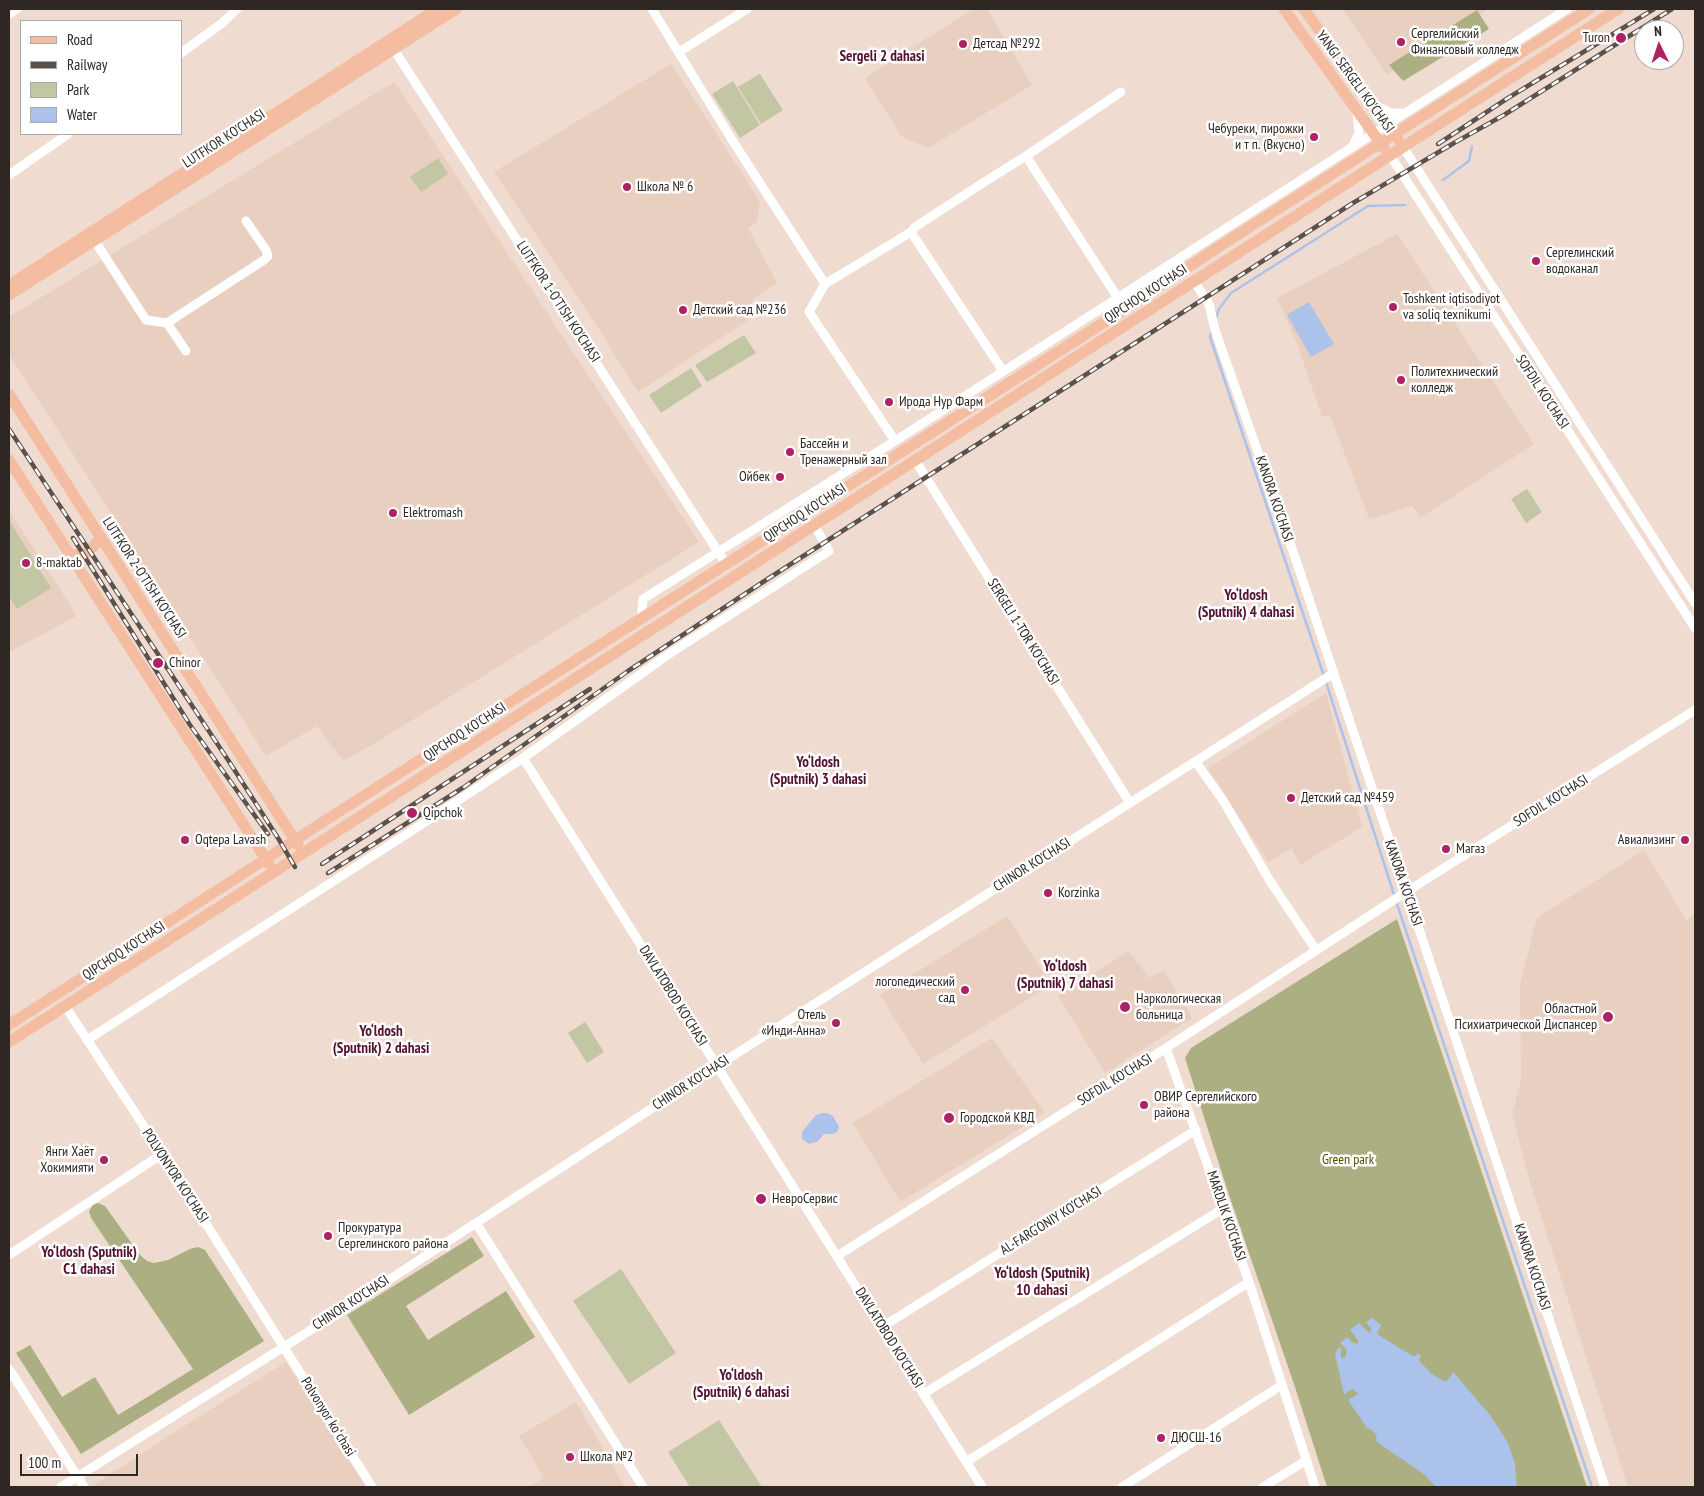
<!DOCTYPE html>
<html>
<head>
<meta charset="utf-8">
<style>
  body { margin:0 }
  #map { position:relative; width:1704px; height:1496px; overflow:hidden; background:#efdbd0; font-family:"PT Sans Narrow",sans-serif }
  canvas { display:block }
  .frame { position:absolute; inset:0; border:10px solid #2e2723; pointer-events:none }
  .legend { position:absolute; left:20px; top:20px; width:162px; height:115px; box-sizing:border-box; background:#fff; border:1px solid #aba9a7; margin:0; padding:6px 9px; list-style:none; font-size:15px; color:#2e2723 }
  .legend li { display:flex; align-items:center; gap:10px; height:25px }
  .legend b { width:25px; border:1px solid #aba9a7 }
  .north { position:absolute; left:1634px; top:20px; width:50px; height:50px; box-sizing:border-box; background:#fff; border:1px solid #aba9a7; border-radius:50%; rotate:356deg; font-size:14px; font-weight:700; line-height:20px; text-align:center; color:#2e2723 }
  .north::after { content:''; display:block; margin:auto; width:18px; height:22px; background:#ac2262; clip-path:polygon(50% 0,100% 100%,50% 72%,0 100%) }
  .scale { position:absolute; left:20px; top:1454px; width:118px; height:22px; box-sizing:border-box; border:2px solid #2e2723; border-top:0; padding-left:6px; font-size:15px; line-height:18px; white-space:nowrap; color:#2e2723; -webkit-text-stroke:4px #fff; paint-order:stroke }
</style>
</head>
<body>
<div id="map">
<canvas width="1704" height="1496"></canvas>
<div class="frame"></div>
<ul class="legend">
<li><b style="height:6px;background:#f4bda1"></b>Road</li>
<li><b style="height:6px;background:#5c524c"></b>Railway</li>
<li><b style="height:14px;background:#c3c6a3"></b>Park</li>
<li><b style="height:14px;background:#abc3eb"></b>Water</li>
</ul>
<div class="north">N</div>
<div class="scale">100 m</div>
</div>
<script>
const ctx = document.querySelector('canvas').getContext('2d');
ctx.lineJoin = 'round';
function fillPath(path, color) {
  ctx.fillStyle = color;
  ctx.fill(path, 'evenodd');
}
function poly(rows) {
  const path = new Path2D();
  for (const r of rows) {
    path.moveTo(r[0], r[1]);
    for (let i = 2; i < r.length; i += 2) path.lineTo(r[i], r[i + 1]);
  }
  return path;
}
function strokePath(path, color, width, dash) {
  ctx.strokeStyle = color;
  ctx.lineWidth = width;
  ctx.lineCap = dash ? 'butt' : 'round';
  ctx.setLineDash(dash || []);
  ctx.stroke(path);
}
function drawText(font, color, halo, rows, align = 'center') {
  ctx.font = font + ' "PT Sans Narrow",sans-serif';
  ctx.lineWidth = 5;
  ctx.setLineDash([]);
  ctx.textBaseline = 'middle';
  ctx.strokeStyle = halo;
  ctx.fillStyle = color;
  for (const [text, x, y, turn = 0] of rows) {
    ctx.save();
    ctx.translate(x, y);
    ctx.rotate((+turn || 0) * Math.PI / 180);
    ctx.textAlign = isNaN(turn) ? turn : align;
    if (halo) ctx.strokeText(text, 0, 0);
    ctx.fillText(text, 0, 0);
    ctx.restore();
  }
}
const built = poly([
  [973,9,987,9,1032,85,928,148,902,137,865,78],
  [1343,9,1488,9,1387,75],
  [671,64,760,201,757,222,748,228,777,283,752,300,747,321,638,392,595,323,494,172],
  [394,82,699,542,377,742,343,761,317,726,266,756,9,354,9,317],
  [1397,234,1534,444,1420,518,1413,506,1369,519,1330,415,1322,417,1298,346,1277,298],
  [9,510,77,616,9,652],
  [1326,693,1362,827,1300,865,1292,848,1268,862,1208,768],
  [1644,850,1686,920,1695,914,1695,1487,1628,1487,1530,1182,1512,1114,1521,1081,1520,984,1537,918],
  [1007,916,1051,985,923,1064,880,995],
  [1129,951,1149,978,1164,970,1192,1018,1105,1073,1058,996],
  [992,1038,1045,1113,900,1202,853,1123],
  [286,1362,366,1487,91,1487,170,1435],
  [576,1402,625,1487,530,1487,544,1478,519,1436]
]);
const green = poly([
  [760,74,783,110,761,124,738,87],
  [733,81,760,125,740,138,712,94],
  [438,158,448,174,421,192,410,177],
  [744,335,756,353,707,382,695,365],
  [691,368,702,386,661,413,649,395],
  [1527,489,1542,512,1526,523,1511,499],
  [9,520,51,588,17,609,9,596],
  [585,1022,604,1052,587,1063,568,1033],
  [621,1269,676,1353,629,1384,573,1301],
  [719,1420,762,1487,690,1487,668,1452]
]);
const forest = poly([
  [1477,10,1489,29,1403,81,1389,65],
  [1397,919,1455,1092,1587,1487,1327,1487,1294,1384,1229,1195,1185,1058,1191,1048],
  [98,1203,105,1206,140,1255,147,1261,154,1263,168,1260,190,1249,198,1247,205,1250,264,1341,81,1454,16,1353,30,1345,62,1397,95,1377,118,1415,193,1369,91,1218,89,1211,93,1205],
  [472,1237,484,1256,406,1306,428,1340,506,1291,535,1337,409,1415,347,1315]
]);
const water = poly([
  [1309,302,1334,344,1311,357,1287,315],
  [822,1113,827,1113,833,1116,839,1127,837,1132,832,1134,824,1134,817,1142,809,1144,802,1139,802,1132,816,1115],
  [1372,1318,1381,1325,1377,1334,1414,1357,1418,1353,1421,1356,1419,1359,1420,1362,1432,1374,1444,1381,1447,1381,1453,1372,1490,1415,1508,1443,1515,1464,1517,1487,1436,1487,1425,1475,1377,1442,1376,1435,1372,1430,1367,1428,1348,1400,1358,1394,1353,1389,1344,1394,1335,1354,1339,1347,1341,1349,1341,1358,1345,1358,1347,1350,1340,1343,1347,1337,1353,1343,1358,1344,1358,1340,1350,1330,1359,1323,1368,1332,1371,1333,1371,1329,1366,1322]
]);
const stream = poly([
  [1443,180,1469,161,1472,146],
  [1216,318,1219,309,1231,293,1368,206,1405,205],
  [1212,331,1210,337,1324,676],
  [1326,682,1397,904,1592,1487]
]);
const minor = poly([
  [652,9,734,143,825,284],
  [9,14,17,9],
  [391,45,726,564],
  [679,52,747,9],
  [181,53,221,24,237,9],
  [1375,105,1391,113,1405,113],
  [1353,145,1359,134,1357,112],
  [1403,147,1695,603],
  [1390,155,1695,628],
  [1026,156,1121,92],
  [9,175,68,134],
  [91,235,146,320,167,323,186,351],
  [1194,281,1209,304,1215,330,1297,563,1605,1487],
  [167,323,264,260,268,256,266,250,246,221],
  [1003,371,911,232,915,227,989,179,1026,156,1118,298],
  [895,441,809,312,825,284,911,232],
  [915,460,1130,803],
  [641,619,643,599,895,441,1567,9],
  [523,758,982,1487],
  [1196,762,1224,802,1270,881,1316,950],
  [65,1006,162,1154,372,1487],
  [87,1040,416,828,523,758,669,654,829,551,814,525],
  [1166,1048,1249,1282,1315,1487],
  [476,1223,643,1487],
  [9,1255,162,1154],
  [837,1256,1166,1048,1406,892,1695,710],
  [882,1327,1196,1130],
  [9,1369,84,1487],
  [923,1394,1224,1208],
  [966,1462,1249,1282],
  [61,1487,341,1311,717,1066,1334,673],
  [1122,1487,1282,1385],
  [1263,1487,1307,1460]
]);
const major = poly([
  [1284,9,1384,148],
  [1304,9,1398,139],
  [9,285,437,9],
  [9,295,456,9],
  [9,394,298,845],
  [9,460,269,864],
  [71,556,88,552,101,538],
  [9,1025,326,820,1125,309,1214,250,1589,9],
  [9,1042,1618,9]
]);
const rail = poly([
  [1438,144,1508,98,1654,9],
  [9,429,230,763,278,838,295,867],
  [73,538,190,725,268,834],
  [322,864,590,689],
  [328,873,464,787,628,671,766,580,1353,203,1454,143,1504,115,1672,9]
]);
const markers = [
  [1621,38,6,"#ac2262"],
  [1401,42,5,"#ac2262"],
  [963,44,5,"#ac2262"],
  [1314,137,5,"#ac2262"],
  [627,187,5,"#ac2262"],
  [1536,261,5,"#ac2262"],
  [1393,307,5,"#ac2262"],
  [683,310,5,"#ac2262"],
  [1401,380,5,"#ac2262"],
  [889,402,5,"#ac2262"],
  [790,452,5,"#ac2262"],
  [780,477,5,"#ac2262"],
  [393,513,5,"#ac2262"],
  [26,563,5,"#ac2262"],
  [158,663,6,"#ac2262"],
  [1291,798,5,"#ac2262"],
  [412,813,6,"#ac2262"],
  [185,840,5,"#ac2262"],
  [1685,840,5,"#ac2262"],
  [1446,849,5,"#ac2262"],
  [1048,893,5,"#ac2262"],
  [965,990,5,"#ac2262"],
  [1125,1007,6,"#ac2262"],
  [1608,1017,6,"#ac2262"],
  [836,1023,5,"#ac2262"],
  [1144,1105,5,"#ac2262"],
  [949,1118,6,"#ac2262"],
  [104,1160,5,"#ac2262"],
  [761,1199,6,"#ac2262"],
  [328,1236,5,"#ac2262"],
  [1161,1438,5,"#ac2262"],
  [570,1457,5,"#ac2262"]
];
const poiNames = [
  ["Сергелийский",1411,34],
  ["Финансовый колледж",1411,50],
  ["Turon",1610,38,"right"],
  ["Детсад №292",973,44],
  ["Чебуреки, пирожки",1304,129,"right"],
  ["и т п. (Вкусно)",1304,145,"right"],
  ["Школа № 6",637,187],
  ["Сергелинский",1546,253],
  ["водоканал",1546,269],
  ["Toshkent iqtisodiyot",1403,299],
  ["va soliq texnikumi",1403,315],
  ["Детский сад №236",693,310],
  ["Политехнический",1411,372],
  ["колледж",1411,388],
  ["Ирода Нур Фарм",899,402],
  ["Бассейн и",800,444],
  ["Тренажерный зал",800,460],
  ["Ойбек",770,477,"right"],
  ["Elektromash",403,513],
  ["8-maktab",36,563],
  ["Chinor",169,663],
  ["Детский сад №459",1301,798],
  ["Qipchok",423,813],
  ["Oqtepa Lavash",195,840],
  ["Авиализинг",1675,840,"right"],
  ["Магаз",1456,849],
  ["Korzinka",1058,893],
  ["логопедический",955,982,"right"],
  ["сад",955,998,"right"],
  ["Наркологическая",1136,999],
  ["больница",1136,1015],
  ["Областной",1597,1009,"right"],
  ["Психиатрической Диспансер",1597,1025,"right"],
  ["Отель",826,1015,"right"],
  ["«Инди-Анна»",826,1031,"right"],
  ["ОВИР Сергелийского",1154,1097],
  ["района",1154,1113],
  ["Городской КВД",960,1118],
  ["Янги Хаёт",94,1152,"right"],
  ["Хокимияти",94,1168,"right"],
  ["НевроСервис",772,1199],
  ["Прокуратура",338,1228],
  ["Сергелинского района",338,1244],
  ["ДЮСШ-16",1171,1438],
  ["Школа №2",580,1457]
];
const streetNames = [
  ["YANGI SERGELI KO'CHASI",1355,82,54],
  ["LUTFKOR KO'CHASI",224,139,-33],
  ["QIPCHOQ KO'CHASI",1146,294,-33],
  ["LUTFKOR 1-O'TISH KO'CHASI",558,302,57],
  ["SOFDIL KO'CHASI",1542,392,57],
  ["KANORA KO'CHASI",1274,499,71],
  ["QIPCHOQ KO'CHASI",805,513,-33],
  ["LUTFKOR 2-O'TISH KO'CHASI",144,578,57],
  ["SERGELI 1-TOR KO'CHASI",1023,632,58],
  ["QIPCHOQ KO'CHASI",465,732,-33],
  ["SOFDIL KO'CHASI",1551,801,-32],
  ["CHINOR KO'CHASI",1032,865,-32],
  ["KANORA KO'CHASI",1403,883,71],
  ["QIPCHOQ KO'CHASI",124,951,-33],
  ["DAVLATOBOD KO'CHASI",673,996,58],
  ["SOFDIL KO'CHASI",1115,1080,-32],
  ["CHINOR KO'CHASI",691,1083,-33],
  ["POLVONYOR KO'CHASI",175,1176,57],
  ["MARDLIK KO‘CHASI",1226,1216,71],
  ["AL-FARG‘ONIY KO‘CHASI",1051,1221,-32],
  ["KANORA KO'CHASI",1532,1267,72],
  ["CHINOR KO'CHASI",351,1303,-33],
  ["DAVLATOBOD KO'CHASI",889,1338,58],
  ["Polvonyor koʻchasi",328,1417,58]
];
const parkNames = [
  ["Green park",1348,1160]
];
const neighbourhoodNames = [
  ["Sergeli 2 dahasi",882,57],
  ["Yo‘ldosh",1246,596],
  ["(Sputnik) 4 dahasi",1246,613],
  ["Yo‘ldosh",818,763],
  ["(Sputnik) 3 dahasi",818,780],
  ["Yo‘ldosh",1065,967],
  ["(Sputnik) 7 dahasi",1065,984],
  ["Yo‘ldosh",381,1032],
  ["(Sputnik) 2 dahasi",381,1049],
  ["Yo‘ldosh (Sputnik)",89,1253],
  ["C1 dahasi",89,1270],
  ["Yo‘ldosh (Sputnik)",1042,1274],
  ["10 dahasi",1042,1291],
  ["Yo‘ldosh",741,1376],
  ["(Sputnik) 6 dahasi",741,1393]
];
fillPath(built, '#e9cfc0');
fillPath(green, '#c3c6a3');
fillPath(forest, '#acaf81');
fillPath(water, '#abc3eb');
strokePath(stream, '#abc3eb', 2.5);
strokePath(minor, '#fff', 9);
strokePath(major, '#f4bda1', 11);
strokePath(rail, '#5c524c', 4.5);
strokePath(rail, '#fff', 2.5, [8]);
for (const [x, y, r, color] of markers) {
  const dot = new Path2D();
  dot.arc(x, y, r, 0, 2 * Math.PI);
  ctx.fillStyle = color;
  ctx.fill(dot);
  strokePath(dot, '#fff', 2);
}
drawText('14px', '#2e2723', '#fff', poiNames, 'left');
drawText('14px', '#2e2723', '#fff', streetNames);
drawText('14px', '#4e5000', '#fff', parkNames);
drawText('bold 15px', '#54132f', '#fff', neighbourhoodNames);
</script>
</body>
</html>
